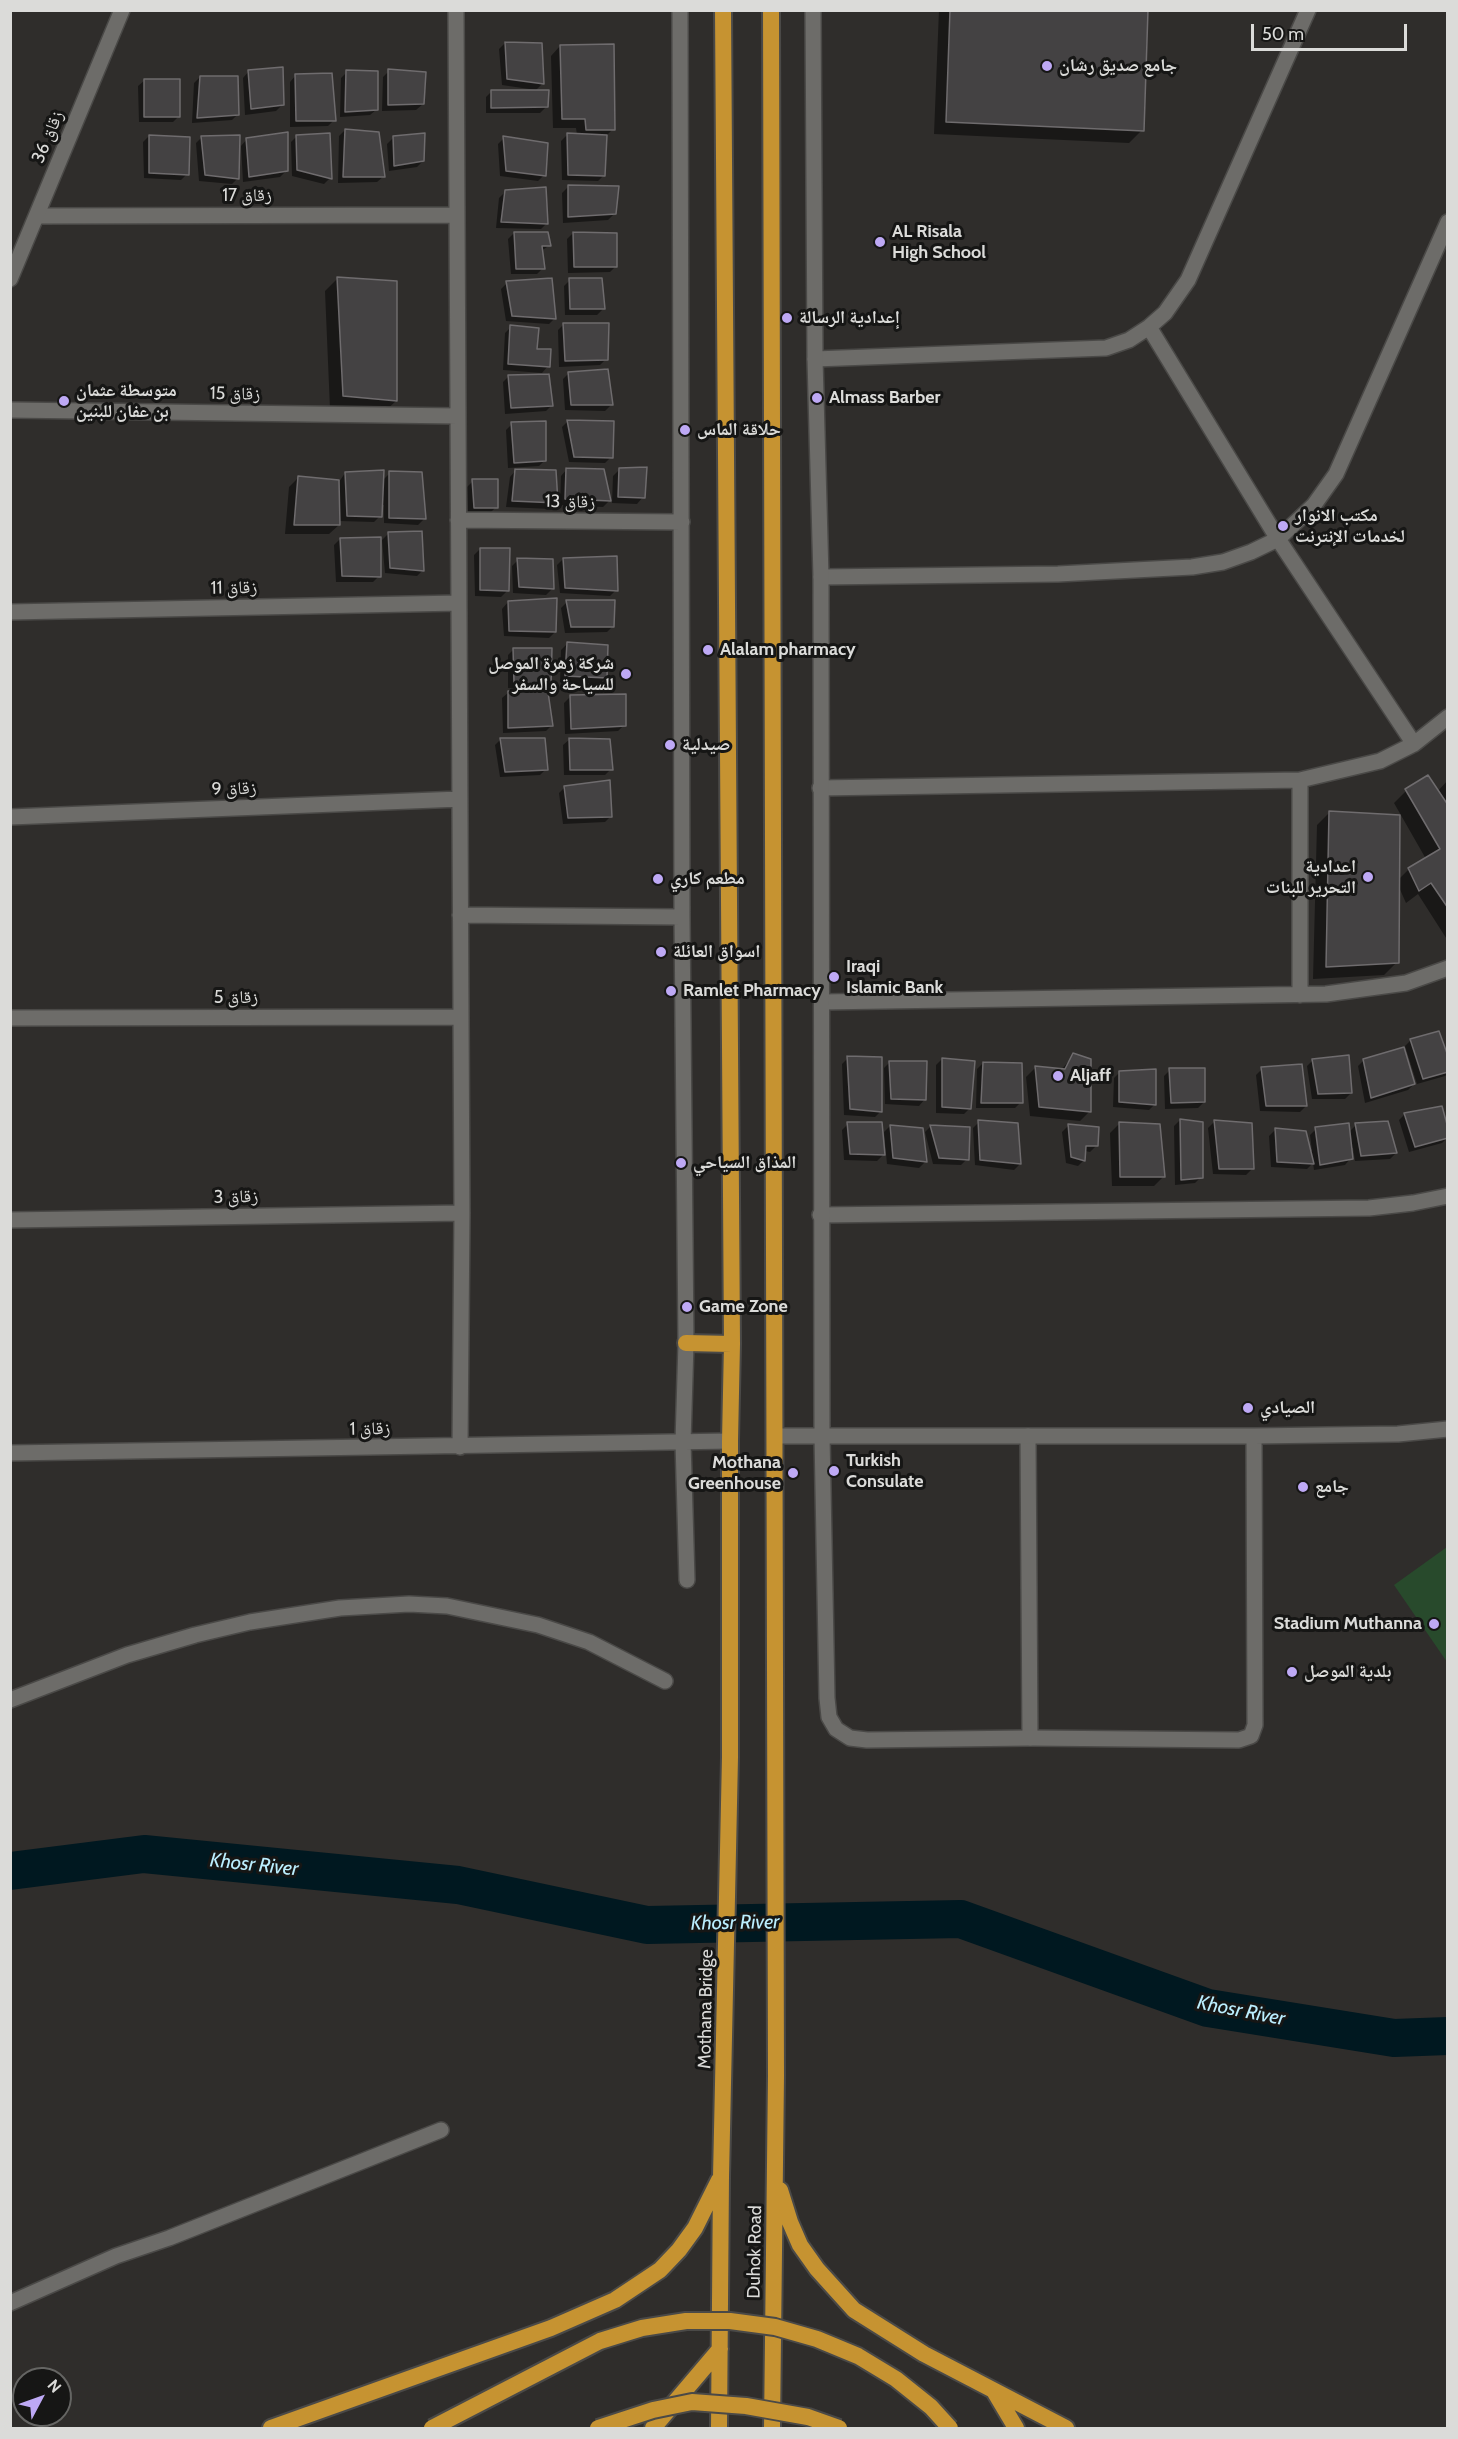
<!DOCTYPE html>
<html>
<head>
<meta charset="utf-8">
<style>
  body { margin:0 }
  #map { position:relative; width:1458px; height:2439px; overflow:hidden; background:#2f2d2b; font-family:Cabin,sans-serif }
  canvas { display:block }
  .frame { position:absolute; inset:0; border:12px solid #dbdbd9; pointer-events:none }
  .north { position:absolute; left:12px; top:2367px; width:60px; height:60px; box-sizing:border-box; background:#161615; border:2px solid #656563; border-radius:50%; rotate:49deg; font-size:16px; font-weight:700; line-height:24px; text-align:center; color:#dbdbd9 }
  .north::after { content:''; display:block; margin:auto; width:21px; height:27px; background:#bea9f5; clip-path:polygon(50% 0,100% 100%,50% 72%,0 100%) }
  .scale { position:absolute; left:1251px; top:24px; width:156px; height:27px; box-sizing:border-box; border:3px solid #dbdbd9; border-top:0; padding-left:8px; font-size:18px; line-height:21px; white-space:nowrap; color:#dbdbd9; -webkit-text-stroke:4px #161615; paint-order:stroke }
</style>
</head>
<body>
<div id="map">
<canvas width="1458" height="2439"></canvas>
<div class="frame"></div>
<div class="north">N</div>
<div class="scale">50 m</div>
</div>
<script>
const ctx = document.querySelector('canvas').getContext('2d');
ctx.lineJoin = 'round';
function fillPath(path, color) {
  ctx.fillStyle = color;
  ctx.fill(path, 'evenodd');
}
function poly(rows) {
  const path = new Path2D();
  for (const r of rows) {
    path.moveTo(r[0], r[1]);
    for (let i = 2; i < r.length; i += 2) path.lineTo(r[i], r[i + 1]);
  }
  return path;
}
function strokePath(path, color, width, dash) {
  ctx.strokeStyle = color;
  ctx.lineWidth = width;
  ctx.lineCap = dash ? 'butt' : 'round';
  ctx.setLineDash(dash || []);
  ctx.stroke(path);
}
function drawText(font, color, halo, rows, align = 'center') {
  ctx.font = font + ' Cabin,"Noto Naskh Arabic",sans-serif';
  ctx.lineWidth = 6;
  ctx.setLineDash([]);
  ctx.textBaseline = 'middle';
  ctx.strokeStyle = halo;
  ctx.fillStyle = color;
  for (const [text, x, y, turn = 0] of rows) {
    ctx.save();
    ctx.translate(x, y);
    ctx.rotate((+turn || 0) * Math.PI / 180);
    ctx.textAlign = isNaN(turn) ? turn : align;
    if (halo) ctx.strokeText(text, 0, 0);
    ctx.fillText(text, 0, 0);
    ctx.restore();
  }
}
const green = poly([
  [1447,1547,1447,1662,1394,1585]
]);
const shadow = poly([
  [939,10,1147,10,1142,130,1129,143,934,134],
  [505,43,542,84,536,90,502,85,499,49],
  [560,46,613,129,605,137,604,175,598,181,562,180,561,141,567,135,577,135,576,128,553,128,551,56],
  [249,71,283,104,276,111,245,115,243,78],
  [389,71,423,104,416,110,382,111,383,77],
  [347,72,377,109,370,115,340,117,341,78],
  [296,75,334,120,328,126,290,127,290,82],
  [200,77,238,114,232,120,192,123,194,83],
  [145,80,179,116,173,122,139,122,138,86],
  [492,91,546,107,540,113,486,113,486,97],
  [345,130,384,176,377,182,338,183,339,136],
  [149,136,187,174,181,180,144,178,143,142],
  [297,136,330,178,324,184,292,176,291,142],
  [202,137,238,178,232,184,199,181,196,143],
  [393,138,423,161,417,167,389,171,387,144],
  [504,138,544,175,538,181,500,176,498,144],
  [247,139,286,171,280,177,243,182,241,146],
  [568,187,615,213,608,220,563,223,562,193],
  [505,192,547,223,541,229,496,228,499,198],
  [514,233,550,245,541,251,543,268,537,274,511,274,508,239],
  [573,233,616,266,610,272,568,273,567,239],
  [338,278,396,401,383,413,330,409,325,291],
  [570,280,603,309,597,315,565,315,564,286],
  [507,283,555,318,549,324,506,321,501,289],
  [564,324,606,359,600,365,559,367,558,330],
  [511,327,548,366,542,373,503,370,505,333],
  [569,373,611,405,605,411,565,410,563,379],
  [509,376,552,405,546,411,505,414,503,382],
  [568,421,611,457,605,463,569,462,562,427],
  [512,424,545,460,539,466,508,468,506,430],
  [567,469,609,501,603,507,560,505,561,476],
  [516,470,557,503,551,509,506,507,510,477],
  [619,470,643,497,637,504,612,503,613,476],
  [345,473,382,481,390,473,424,519,418,525,384,523,384,505,381,505,380,516,374,522,339,521,339,525,329,534,285,534,289,487,298,478,339,482],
  [473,481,496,507,490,513,468,513,467,487],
  [388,534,423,570,417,576,385,573,382,540],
  [340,539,379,576,373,582,336,582,334,545],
  [480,549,507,591,501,597,475,596,474,555],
  [563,559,616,590,610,596,560,593,557,565],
  [518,560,552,589,546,595,513,593,512,566],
  [508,602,555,632,549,638,504,636,502,609],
  [567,602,613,626,607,632,565,633,561,608],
  [567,644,606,677,600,684,560,682,561,650],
  [514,649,549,685,543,691,508,688,508,655],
  [509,692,552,725,546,731,503,733,502,698],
  [570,697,624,725,618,731,565,734,564,703],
  [501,739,546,769,540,775,500,777,495,745],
  [570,739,611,769,605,775,564,775,563,745],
  [1448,780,1448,941,1418,894,1406,903,1398,885,1397,962,1384,975,1313,979,1317,825,1330,812,1398,880,1409,869,1426,859,1394,803,1406,791,1437,792],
  [565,787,611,816,605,822,563,824,559,793],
  [1411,1040,1448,1060,1448,1073,1445,1076,1417,1084,1405,1046],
  [1074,1055,1090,1111,1080,1121,1030,1116,1026,1077,1035,1068,1061,1070],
  [848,1058,881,1111,875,1117,844,1115,842,1064],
  [942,1059,970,1108,964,1114,936,1113,936,1065],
  [1313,1060,1351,1093,1345,1099,1312,1099,1307,1066],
  [1364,1060,1414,1084,1408,1090,1365,1103,1358,1066],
  [890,1062,925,1099,919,1106,885,1104,884,1068],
  [983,1063,1021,1102,1015,1108,976,1108,977,1069],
  [1262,1069,1306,1106,1300,1112,1260,1111,1256,1075],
  [1170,1070,1204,1102,1198,1108,1165,1109,1164,1076],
  [1120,1072,1155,1104,1149,1110,1113,1107,1114,1078],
  [1405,1114,1448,1137,1442,1143,1409,1152,1399,1120],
  [1180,1120,1201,1177,1195,1183,1175,1185,1174,1126],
  [979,1122,1020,1164,1014,1170,975,1165,973,1128],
  [1214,1122,1252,1169,1246,1175,1213,1174,1208,1128],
  [1120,1123,1164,1176,1154,1186,1112,1186,1110,1133],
  [848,1124,883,1155,877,1161,844,1160,842,1130],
  [1356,1125,1396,1153,1390,1159,1355,1161,1353,1148,1350,1148,1351,1158,1345,1165,1314,1170,1313,1163,1307,1169,1271,1167,1269,1136,1275,1130,1310,1151,1312,1151,1310,1135,1316,1129,1349,1132],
  [890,1126,925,1162,919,1168,887,1164,884,1132],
  [931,1126,967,1159,961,1165,933,1164,925,1132],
  [1068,1126,1096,1146,1090,1152,1085,1151,1084,1160,1078,1166,1066,1163,1062,1132]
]);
const river = poly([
  [10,1871,144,1854,458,1885,647,1925,961,1919,1208,2008,1394,2038,1448,2036]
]);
const building = poly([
  [950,10,1148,10,1144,131,946,122,950,10],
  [505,42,542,43,544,84,507,79,505,42],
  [614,44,615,130,586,130,585,119,562,119,560,45,614,44],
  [283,67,284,105,251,109,248,70,283,67],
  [388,69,426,72,424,104,388,105,388,69],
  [346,70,378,71,378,110,345,112,346,70],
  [332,73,336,121,296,121,295,74,332,73],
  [200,76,238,76,239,115,197,118,200,76],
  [144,79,180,79,180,117,144,117,144,79],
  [491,90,549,90,548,107,491,108,491,90],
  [345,129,379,132,385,177,343,177,345,129],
  [288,132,288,171,249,177,246,138,288,132],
  [330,133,332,179,297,170,296,135,330,133],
  [425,133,424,161,394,166,393,136,425,133],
  [567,133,607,135,605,176,568,175,567,133],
  [149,135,190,137,189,175,149,173,149,135],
  [240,135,239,179,205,175,201,136,240,135],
  [503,136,548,143,546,176,506,171,503,136],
  [568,185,619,186,616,214,568,217,568,185],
  [546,187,548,224,501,222,505,190,546,187],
  [514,232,548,232,551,246,542,246,545,269,516,269,514,232],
  [573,232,617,233,617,267,574,267,573,232],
  [337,277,397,281,397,401,343,396,337,277],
  [552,278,556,319,512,316,506,281,552,278],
  [569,278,602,278,605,309,570,309,569,278],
  [563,323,609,323,608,360,565,361,563,323],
  [510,325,539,328,537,349,551,349,550,367,508,364,510,325],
  [608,369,613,405,571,405,568,372,608,369],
  [549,374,553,406,511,408,508,375,549,374],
  [567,420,614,421,613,458,574,457,567,420],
  [546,421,546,461,514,463,511,422,546,421],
  [647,467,645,498,618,497,619,468,647,467],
  [566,468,604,469,611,501,565,499,566,468],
  [515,469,556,470,558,503,512,501,515,469],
  [384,470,382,517,347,516,345,472,384,470],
  [389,471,422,472,426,519,389,518,389,471],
  [298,476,339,480,340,525,294,525,298,476],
  [472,479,498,479,498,508,474,508,472,479],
  [422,531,424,571,390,568,388,532,422,531],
  [381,537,381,577,342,576,340,538,381,537],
  [480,548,510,548,509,591,480,590,480,548],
  [617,556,618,591,565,588,563,558,617,556],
  [517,558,553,559,554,589,519,587,517,558],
  [557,598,556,632,509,631,508,601,557,598],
  [566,600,615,600,614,627,571,627,566,600],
  [567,642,608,645,607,678,565,676,567,642],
  [513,648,552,648,551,685,514,683,513,648],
  [508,691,548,692,553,726,508,728,508,691],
  [626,694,626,726,571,729,570,695,626,694],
  [500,738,545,738,548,770,505,772,500,738],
  [569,738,610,739,613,770,570,770,569,738],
  [1428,775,1448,805,1448,908,1431,883,1419,891,1408,868,1440,849,1405,789,1428,775],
  [610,780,612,817,568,818,564,786,610,780],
  [1329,811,1400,815,1399,963,1326,967,1329,811],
  [1439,1031,1448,1056,1448,1072,1423,1079,1410,1039,1439,1031],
  [1404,1047,1415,1084,1371,1098,1363,1059,1404,1047],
  [1073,1053,1091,1059,1091,1112,1039,1107,1035,1066,1065,1069,1073,1053],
  [1349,1055,1352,1093,1318,1094,1312,1059,1349,1055],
  [847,1056,882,1057,882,1112,850,1109,847,1056],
  [942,1058,975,1061,971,1109,942,1107,942,1058],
  [889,1061,927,1061,926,1100,891,1099,889,1061],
  [983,1062,1022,1063,1023,1103,981,1103,983,1062],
  [1302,1064,1307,1106,1266,1106,1261,1067,1302,1064],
  [1169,1068,1205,1068,1205,1102,1171,1103,1169,1068],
  [1156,1069,1156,1105,1119,1102,1119,1071,1156,1069],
  [1442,1106,1448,1128,1448,1138,1415,1147,1404,1113,1442,1106],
  [1180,1119,1203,1122,1203,1178,1181,1180,1180,1119],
  [978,1120,1018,1123,1021,1164,980,1160,978,1120],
  [1214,1120,1252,1123,1254,1169,1219,1169,1214,1120],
  [1388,1121,1397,1153,1361,1156,1355,1123,1388,1121],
  [847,1122,882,1122,885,1155,850,1154,847,1122],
  [1119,1122,1160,1124,1165,1177,1120,1177,1119,1122],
  [1349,1123,1353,1159,1320,1165,1315,1127,1349,1123],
  [1068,1124,1099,1127,1098,1146,1086,1146,1085,1161,1071,1157,1068,1124],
  [890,1125,923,1128,927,1162,893,1158,890,1125],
  [930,1125,970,1127,969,1160,939,1158,930,1125],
  [1275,1128,1306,1131,1314,1164,1277,1162,1275,1128]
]);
const minor = poly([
  [456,10,462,1213,460,1447],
  [680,10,682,917,686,1343,683,1442,687,1580],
  [37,216,457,215],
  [1149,327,1278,539,1414,744],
  [815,359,1106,348,1129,340,1149,327,1165,313,1188,280,1308,10],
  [10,410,458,416],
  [458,520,682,522],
  [821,577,1058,574,1192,567,1223,562,1251,552,1278,539,1314,505,1336,474,1448,222],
  [10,612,459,603],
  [820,788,1300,780,1380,761,1414,744,1448,717],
  [10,817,460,799],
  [460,915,682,917],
  [1300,995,1300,780],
  [822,1002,1326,994,1406,983,1448,968],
  [10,1018,461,1017],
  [820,1215,1369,1208,1413,1203,1448,1196],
  [10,1220,462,1213],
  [1028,1436,1030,1738],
  [10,1453,730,1441],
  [10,1700,127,1655,195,1635,250,1622,340,1608,409,1604,447,1606,538,1625,589,1642,665,1681],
  [10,2303,116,2256,169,2238,441,2130]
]);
const tertiary = poly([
  [813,10,815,359,821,577,822,1436,827,1698,829,1717,836,1729,850,1738,867,1740,1030,1738,1239,1740,1251,1736,1255,1725,1254,1436],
  [10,279,122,10],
  [776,1436,1254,1436,1398,1434,1448,1429]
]);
const trunk = poly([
  [771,10,776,2075,772,2428],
  [686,1343,732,1344],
  [780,2190,790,2222,800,2245,817,2269,854,2310,924,2354,1066,2428],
  [994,2391,1016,2428],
  [271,2428,551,2328,615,2300,660,2270,679,2250,695,2228,719,2180],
  [653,2428,720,2349],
  [719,2428,721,2177,730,1757,730,1441,732,1344,723,10]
]);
const trunkBridge = poly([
  [432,2428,600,2341,642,2328,686,2321,730,2321,775,2327,817,2339,858,2356,896,2379,931,2407,950,2428],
  [598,2428,653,2410,692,2402,746,2406,808,2417,839,2428]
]);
const markers = [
  [1047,66,6,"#bea9f5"],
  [880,242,6,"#bea9f5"],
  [787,318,6,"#bea9f5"],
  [817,398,6,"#bea9f5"],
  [64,401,6,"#bea9f5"],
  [685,430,6,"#bea9f5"],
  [1283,526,6,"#bea9f5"],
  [708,650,6,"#bea9f5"],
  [626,674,6,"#bea9f5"],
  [670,745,6,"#bea9f5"],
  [1368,877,6,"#bea9f5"],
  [658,879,6,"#bea9f5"],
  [661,952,6,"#bea9f5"],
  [834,977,6,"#bea9f5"],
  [671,991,6,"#bea9f5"],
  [1058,1076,6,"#bea9f5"],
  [681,1163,6,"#bea9f5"],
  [687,1307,6,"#bea9f5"],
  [1248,1408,6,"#bea9f5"],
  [834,1471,6,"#bea9f5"],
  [793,1473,6,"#bea9f5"],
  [1303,1487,6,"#bea9f5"],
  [1434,1624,6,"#bea9f5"],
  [1292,1672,6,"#bea9f5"]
];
const poiNames = [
  ["جامع صديق رشان",1059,66],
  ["AL Risala",892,232],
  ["High School",892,253],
  ["إعدادية الرسالة",799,318],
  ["متوسطة عثمان",76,391],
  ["بن عفان للبنين",76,412],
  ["Almass Barber",829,398],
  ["حلاقة الماس",697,430],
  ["مكتب الانوار",1295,516],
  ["لخدمات الإنترنت",1295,537],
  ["Alalam pharmacy",720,650],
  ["شركة زهرة الموصل",614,664,"right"],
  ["للسياحة والسفر",614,685,"right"],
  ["صيدلية",682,745],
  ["اعدادية",1356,867,"right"],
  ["التحرير للبنات",1356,888,"right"],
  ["مطعم كاري",670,879],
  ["اسواق العائلة",673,952],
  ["Iraqi",846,967],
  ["Islamic Bank",846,988],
  ["Ramlet Pharmacy",683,991],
  ["Aljaff",1070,1076],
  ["المذاق السياحي",693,1163],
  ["Game Zone",699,1307],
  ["الصيادي",1260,1408],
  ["Turkish",846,1461],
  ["Consulate",846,1482],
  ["Mothana",781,1463,"right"],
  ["Greenhouse",781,1484,"right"],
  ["جامع",1315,1487],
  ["Stadium Muthanna",1422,1624,"right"],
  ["بلدية الموصل",1304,1672]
];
const streetNames = [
  ["زقاق 36",48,137,-67],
  ["زقاق 17",247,196],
  ["زقاق 15",235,394,1],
  ["زقاق 13",570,502,1],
  ["زقاق 11",234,588,-1],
  ["زقاق 9",234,789,-2],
  ["زقاق 5",236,998],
  ["زقاق 3",236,1197,-1],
  ["زقاق 1",370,1429,-1],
  ["Mothana Bridge",706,2009,-89],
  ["Duhok Road",755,2252,-89]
];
const waterNames = [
  ["Khosr River",254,1865,6],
  ["Khosr River",735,1923,-1],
  ["Khosr River",1241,2011,11]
];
fillPath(green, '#284a2c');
fillPath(shadow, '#0007');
strokePath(river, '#001820', 38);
fillPath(building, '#444243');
strokePath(building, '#6f6c6e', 1.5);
strokePath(minor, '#4a4947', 18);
strokePath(tertiary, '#4a4947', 18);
strokePath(trunk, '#4a4947', 20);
strokePath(minor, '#6d6c69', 15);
strokePath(tertiary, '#6d6c69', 15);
strokePath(trunk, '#c69331', 16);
strokePath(trunkBridge, '#4a4947', 20, []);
strokePath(trunkBridge, '#c69331', 16);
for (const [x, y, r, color] of markers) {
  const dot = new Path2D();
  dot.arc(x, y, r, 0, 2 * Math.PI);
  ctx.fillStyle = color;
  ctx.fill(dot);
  strokePath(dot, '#161615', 2);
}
drawText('bold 18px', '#dbdbd9', '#161615', poiNames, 'left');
drawText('18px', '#dbdbd9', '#161615', streetNames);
drawText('italic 20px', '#bbeefe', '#161615', waterNames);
</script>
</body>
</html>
